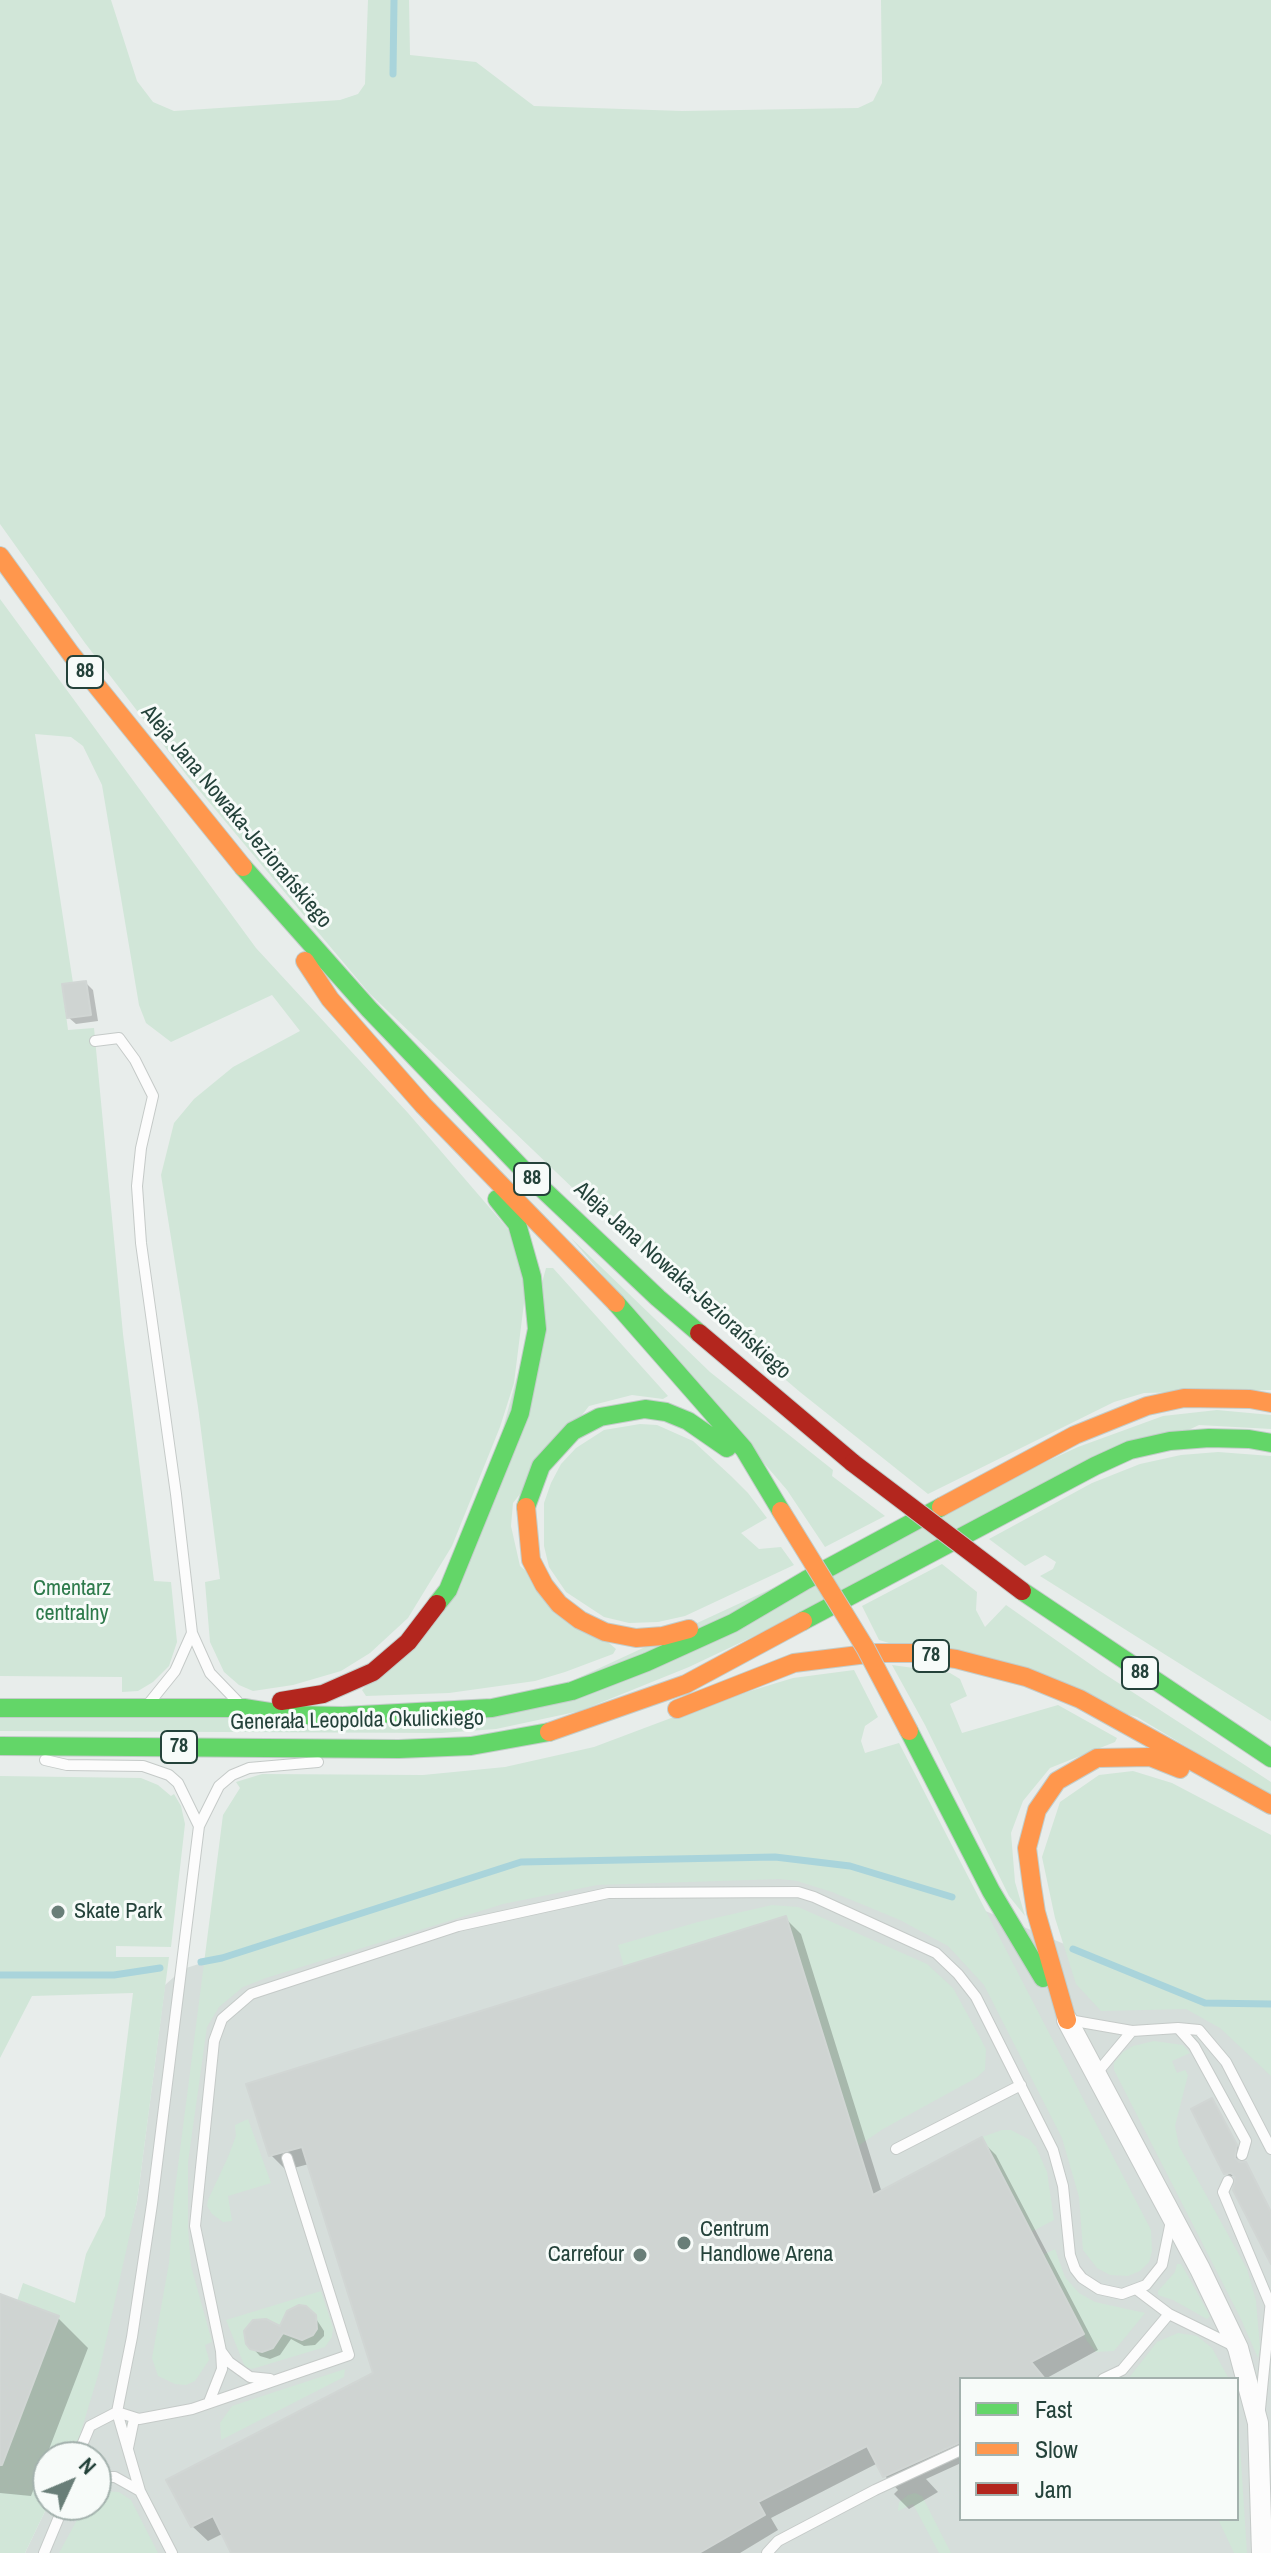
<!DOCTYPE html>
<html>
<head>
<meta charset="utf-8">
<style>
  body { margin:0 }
  #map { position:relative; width:1271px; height:2553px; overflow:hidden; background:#e8edeb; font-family:"Archivo Narrow",sans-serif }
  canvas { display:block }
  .legend { position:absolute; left:959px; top:2377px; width:280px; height:144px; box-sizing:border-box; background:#f7fbf9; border:2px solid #a3b1ad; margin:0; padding:10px 14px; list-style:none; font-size:24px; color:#24423a }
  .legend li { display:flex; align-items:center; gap:16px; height:40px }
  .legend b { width:40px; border:2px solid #a3b1ad }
  .north { position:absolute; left:32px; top:2441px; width:80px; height:80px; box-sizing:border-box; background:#f7fbf9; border:2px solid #a3b1ad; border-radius:50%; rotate:46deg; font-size:22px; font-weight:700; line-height:32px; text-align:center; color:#24423a }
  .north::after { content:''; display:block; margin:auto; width:28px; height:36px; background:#697e78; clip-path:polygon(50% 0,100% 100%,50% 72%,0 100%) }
</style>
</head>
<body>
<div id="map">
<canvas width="1271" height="2553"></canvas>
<ul class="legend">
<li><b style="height:10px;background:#63d668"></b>Fast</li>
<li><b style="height:10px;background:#ff974d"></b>Slow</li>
<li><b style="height:10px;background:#b3261e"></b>Jam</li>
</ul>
<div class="north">N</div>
</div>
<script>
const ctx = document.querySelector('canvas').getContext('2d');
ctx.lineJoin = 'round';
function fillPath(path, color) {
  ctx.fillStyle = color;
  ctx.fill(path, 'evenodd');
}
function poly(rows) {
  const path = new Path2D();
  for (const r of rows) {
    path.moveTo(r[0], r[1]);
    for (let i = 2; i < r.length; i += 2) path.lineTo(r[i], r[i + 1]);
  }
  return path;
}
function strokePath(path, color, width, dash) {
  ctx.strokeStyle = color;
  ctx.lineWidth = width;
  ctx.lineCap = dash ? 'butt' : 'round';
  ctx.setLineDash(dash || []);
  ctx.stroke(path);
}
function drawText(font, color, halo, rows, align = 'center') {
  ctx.font = font + ' "Archivo Narrow",sans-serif';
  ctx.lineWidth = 6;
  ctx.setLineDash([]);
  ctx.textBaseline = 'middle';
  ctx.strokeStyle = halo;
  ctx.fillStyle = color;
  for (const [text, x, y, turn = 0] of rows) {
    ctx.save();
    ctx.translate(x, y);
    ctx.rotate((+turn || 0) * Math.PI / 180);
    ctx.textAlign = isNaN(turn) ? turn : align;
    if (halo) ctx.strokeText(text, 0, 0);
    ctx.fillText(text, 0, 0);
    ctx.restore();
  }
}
const built = poly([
  [775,1857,952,1897,1205,2003,1271,2065,1271,2553,25,2553,48,2505,96,2505,96,2457,71,2457,76,2448,137,2202,165,1985,183,1969,521,1862],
  [961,2379,1237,2379,1237,2519,961,2519]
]);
const green = poly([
  [0,0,111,0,137,81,153,102,174,111,340,100,358,94,365,84,368,0,409,0,410,55,476,62,534,106,682,111,858,108,873,101,882,83,881,0,1271,0,1271,1390,1144,1393,1114,1402,928,1494,800,1392,673,1284,369,993,188,777,85,643,0,524],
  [0,599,256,948,408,1113,508,1229,526,1287,514,1383,500,1427,452,1546,408,1618,370,1653,341,1671,293,1685,253,1691,239,1685,224,1672,210,1642,205,1582,220,1579,198,1407,161,1175,174,1123,194,1099,233,1067,300,1031,272,995,171,1042,146,1023,139,1005,102,785,83,746,71,737,35,734,73,983,62,985,68,1030,94,1028,123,1334,154,1581,171,1582,177,1642,169,1666,153,1682,138,1691,122,1692,122,1677,0,1676],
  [571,1238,710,1372,833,1470,832,1476,885,1516,825,1547,787,1490],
  [546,1268,553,1268,668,1396,663,1399,632,1395,589,1406,513,1503,511,1526,520,1566,616,1649,613,1654,565,1672,535,1681,449,1693,366,1696,362,1690,461,1585],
  [1217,1410,1271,1415,1271,1429,1199,1425,689,1667,580,1711,496,1729,441,1733,0,1731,0,1717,498,1715,1078,1447,1163,1416],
  [640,1424,657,1425,693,1441,731,1476,748,1493,767,1518,741,1533,759,1549,781,1547,794,1565,685,1616,658,1622,629,1623,604,1617,566,1592,549,1567,544,1546,544,1503,551,1483,561,1464,576,1448,604,1430],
  [1218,1452,1271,1456,1271,1721,1040,1576,1053,1569,1056,1562,1045,1555,1025,1566,989,1539,1092,1483,1140,1464,1181,1455],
  [942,1564,977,1592,976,1610,985,1627,1006,1605,1100,1671,1271,1782,1271,1797,1137,1717,879,1640,862,1606],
  [892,1665,950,1673,960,1679,967,1696,950,1704,962,1733,1058,1705,1117,1738,1115,1742,1050,1768,1023,1801,1011,1833,1015,1882,1025,1916,1009,1896,925,1725],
  [854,1670,878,1717,865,1726,861,1741,865,1753,899,1743,1151,2230,1152,2251,1149,2262,1140,2271,1128,2276,1110,2275,1097,2268,1083,2250,1079,2197,1062,2138,984,1985,948,1946,900,1920,832,1892,797,1881,780,1879,597,1885,503,1904,266,1978,243,1987,219,2007,207,2027,188,2162,188,2229,191,2266,212,2342,205,2345,209,2360,195,2381,186,2385,175,2384,158,2376,152,2358,169,2263,174,2197,223,1815,240,1788,236,1782,262,1774,423,1775,505,1767,594,1747,711,1703,793,1678],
  [1133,1771,1172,1783,1271,1835,1271,2076,1220,2028,1186,2009,1101,2011,1076,1984,1055,1918,1042,1857,1060,1802,1099,1775],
  [0,1776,141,1778,158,1785,171,1796,174,1794,181,1806,185,1824,171,1947,116,1946,116,1957,169,1957,137,2202,99,2372,76,2448,71,2457,48,2457,48,2505,25,2553,0,2553,0,2467,58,2316,17,2301,23,2283,75,2303,86,2254,105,2216,133,1993,32,1996,0,2058],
  [772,1905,798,1907,927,1964,953,1988,971,2021,986,2049,985,2070,976,2078,883,2129,858,2146,786,1917,624,1967,618,1945,698,1922],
  [1154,2041,1183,2045,1190,2053,1172,2061,1177,2073,1185,2070,1188,2075,1175,2126,1179,2146,1247,2269,1256,2301,1260,2348,1258,2358,1240,2317,1114,2070,1114,2063,1123,2052,1133,2046],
  [248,2119,271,2183,228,2196,232,2221,223,2222,212,2214,207,2206,208,2200,228,2157,236,2136,235,2125],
  [1002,2130,1011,2130,1030,2140,1036,2147,1047,2172,1054,2220,1031,2232,982,2137],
  [1055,2249,1065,2277,1079,2293,1095,2302,1145,2313,1114,2351,1096,2352,1087,2341,1043,2255],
  [1177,2264,1181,2264,1188,2276,1210,2316,1207,2319,1173,2300,1158,2295,1158,2291,1175,2272],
  [321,2291,333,2328,332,2337,325,2347,252,2369,245,2367,226,2320],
  [1178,2333,1197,2336,1212,2348,1229,2379,1128,2379,1157,2342],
  [345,2369,344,2377,221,2440,220,2423,232,2406],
  [1237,2412,1238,2415,1247,2553,1234,2553,1218,2519,1237,2519],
  [100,2491,119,2492,131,2500,158,2553,59,2553,85,2505,96,2505,96,2494],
  [915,2493,922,2496,951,2553,939,2553,913,2504,898,2511,899,2502,908,2495]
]);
const shadow = poly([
  [86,983,93,990,98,1021,76,1024,68,1017],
  [786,1919,801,1934,882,2193,981,2140,996,2155,1098,2350,1045,2379,961,2379,961,2463,926,2479,938,2492,909,2509,894,2494,898,2490,885,2476,878,2463,771,2518,778,2530,740,2553,233,2553,224,2533,208,2541,192,2526,376,2374,309,2164,286,2170,271,2155],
  [1212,2100,1239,2149,1237,2163,1248,2167,1271,2212,1271,2253,1237,2176,1230,2176,1226,2173],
  [0,2296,58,2318,88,2348,31,2496,0,2493],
  [311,2311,324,2331,324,2336,315,2345,304,2346,291,2339,280,2355,270,2359,260,2356,248,2343,281,2329]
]);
const stream = poly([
  [393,74,394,0],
  [1073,1949,1205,2003,1271,2004],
  [201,1962,222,1958,521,1862,775,1857,850,1866,952,1897],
  [0,1975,114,1975,160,1968]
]);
const building = poly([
  [86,981,91,1015,67,1018,62,984,86,981],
  [786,1916,873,2195,982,2137,1084,2334,1031,2362,1045,2379,961,2379,961,2442,883,2477,867,2446,758,2502,765,2515,699,2553,231,2553,213,2516,191,2527,166,2480,373,2373,302,2147,269,2156,246,2084,786,1916],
  [1212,2098,1237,2145,1235,2158,1239,2162,1246,2162,1271,2212,1271,2264,1233,2190,1235,2177,1231,2173,1224,2174,1191,2109,1212,2098],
  [0,2294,59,2316,2,2465,0,2465,0,2294],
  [299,2305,306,2306,316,2315,317,2329,313,2335,302,2340,283,2333,273,2348,262,2352,250,2349,246,2344,244,2331,253,2320,266,2319,280,2326,287,2311,299,2305]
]);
const lane = poly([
  [95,1041,119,1038,135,1060,153,1096,141,1148,137,1186,141,1243,176,1494,192,1633,210,1673,237,1701],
  [150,1702,175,1671,192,1633],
  [45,1760,67,1765,143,1766,169,1775,178,1783,199,1826],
  [1069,2020,1132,2031,1178,2028,1194,2046,1246,2141,1242,2155],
  [1178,2028,1199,2030,1226,2062,1271,2149],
  [1096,2074,1132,2031],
  [896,2149,1021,2085],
  [1228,2181,1223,2192,1270,2304],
  [1136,2289,1169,2314,1234,2346],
  [221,2351,229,2362,250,2377,270,2379],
  [1103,2379,1122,2370,1169,2314],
  [209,2402,222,2369,221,2351,195,2226,214,2041,222,2019,251,1994,458,1926,608,1893,798,1892,814,1897,936,1953,958,1974,976,1997,1053,2150,1063,2186,1070,2255,1075,2269,1082,2278,1099,2289,1122,2294,1146,2285,1162,2265,1171,2221],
  [1260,2409,1271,2300],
  [117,2412,139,2419,192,2409,349,2355,287,2158],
  [128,2448,134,2419],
  [77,2457,90,2426,117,2412],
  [96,2477,115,2477,140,2491,172,2553],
  [140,2491,117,2412,132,2337,152,2204,199,1826,219,1786,232,1775,249,1768,318,1762],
  [44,2553,64,2505],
  [767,2553,778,2541,875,2490,961,2450]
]);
const street = poly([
  [1067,2020,1200,2269,1238,2348,1258,2423,1262,2553]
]);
const fast = poly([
  [243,867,369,1009,532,1179,658,1298,699,1333],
  [616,1303,744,1449,781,1511],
  [526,1507,541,1466,573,1431,600,1417,645,1409,666,1412,688,1421,727,1448],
  [1022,1591,1271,1758],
  [437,1604,448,1590,520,1413,537,1329,532,1277,517,1224,497,1199],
  [803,1621,1095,1466,1130,1450,1170,1441,1209,1438,1249,1439,1271,1443],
  [0,1708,244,1708,289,1715,343,1716,492,1708,572,1691,647,1662,733,1623,806,1580,941,1507],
  [909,1731,991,1891,1043,1978],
  [0,1746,399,1749,471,1746,549,1732]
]);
const slow = poly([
  [0,556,71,654,243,867],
  [305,961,330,999,423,1105,616,1303],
  [526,1507,531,1560,544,1585,559,1604,580,1620,605,1632,636,1638,663,1636,689,1629],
  [941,1507,1075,1435,1147,1406,1184,1398,1250,1399,1271,1403],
  [677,1709,794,1663,875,1653,914,1653,956,1659,1026,1677,1080,1699,1271,1805],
  [549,1732,686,1684,803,1621],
  [1067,2020,1036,1912,1032,1886,1027,1848,1037,1810,1057,1781,1097,1758,1150,1757,1180,1769]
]);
const jam = poly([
  [699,1333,853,1463],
  [281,1701,323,1694,373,1672,408,1642,437,1604]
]);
const slowBridge = poly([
  [781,1511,866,1649,909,1731]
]);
const jamBridge = poly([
  [853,1463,1022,1591]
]);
const markers = [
  [58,1912,8,"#697e78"],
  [684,2243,8,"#697e78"],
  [640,2255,8,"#697e78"]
];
const shields = [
  [85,672,36],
  [532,1179,36],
  [931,1656,36],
  [1140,1673,36],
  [179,1747,36]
];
const shieldNames = [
  ["88",85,672],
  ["88",532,1179],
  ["78",931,1656],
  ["88",1140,1673],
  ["78",179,1747]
];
const streetNames = [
  ["Aleja Jana Nowaka-Jeziorańskiego",236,817,50],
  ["Aleja Jana Nowaka-Jeziorańskiego",682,1281,42],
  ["Generała Leopolda Okulickiego",357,1721,-1]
];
const parkNames = [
  ["Cmentarz",72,1589],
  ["centralny",72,1614]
];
const poiNames = [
  ["Skate Park",74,1912],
  ["Centrum",700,2230],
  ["Handlowe Arena",700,2255],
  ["Carrefour",624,2255,"right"]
];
fillPath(built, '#d6dedb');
fillPath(green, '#d1e6d8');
fillPath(shadow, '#0003');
strokePath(stream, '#a9d4db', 7);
fillPath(building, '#cfd4d2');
strokePath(building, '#d1d6d4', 2);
strokePath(lane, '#c5cac8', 12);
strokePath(street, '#c5cac8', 22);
strokePath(fast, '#c3ccc9', 20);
strokePath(slow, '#c3ccc9', 20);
strokePath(jam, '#c3ccc9', 20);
strokePath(lane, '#fcfcfc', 10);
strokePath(street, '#fcfcfc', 20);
strokePath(fast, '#63d668', 18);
strokePath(slow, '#ff974d', 18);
strokePath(jam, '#b3261e', 18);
strokePath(slowBridge, '#c3ccc9', 20, []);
strokePath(jamBridge, '#c3ccc9', 20, []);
strokePath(slowBridge, '#ff974d', 18);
strokePath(jamBridge, '#b3261e', 18);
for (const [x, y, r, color] of markers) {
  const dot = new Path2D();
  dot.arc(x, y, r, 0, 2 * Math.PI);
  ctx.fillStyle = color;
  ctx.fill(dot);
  strokePath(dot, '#f7fbf9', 3);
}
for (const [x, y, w] of shields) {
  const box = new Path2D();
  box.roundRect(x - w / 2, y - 16, w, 32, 6);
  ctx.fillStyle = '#f7fbf9';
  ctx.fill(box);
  strokePath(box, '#24423a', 2);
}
drawText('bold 20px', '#24423a', null, shieldNames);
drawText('22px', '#24423a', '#f7fbf9', streetNames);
drawText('22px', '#2d7a4b', '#f7fbf9', parkNames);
drawText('22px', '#24423a', '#f7fbf9', poiNames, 'left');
</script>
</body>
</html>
